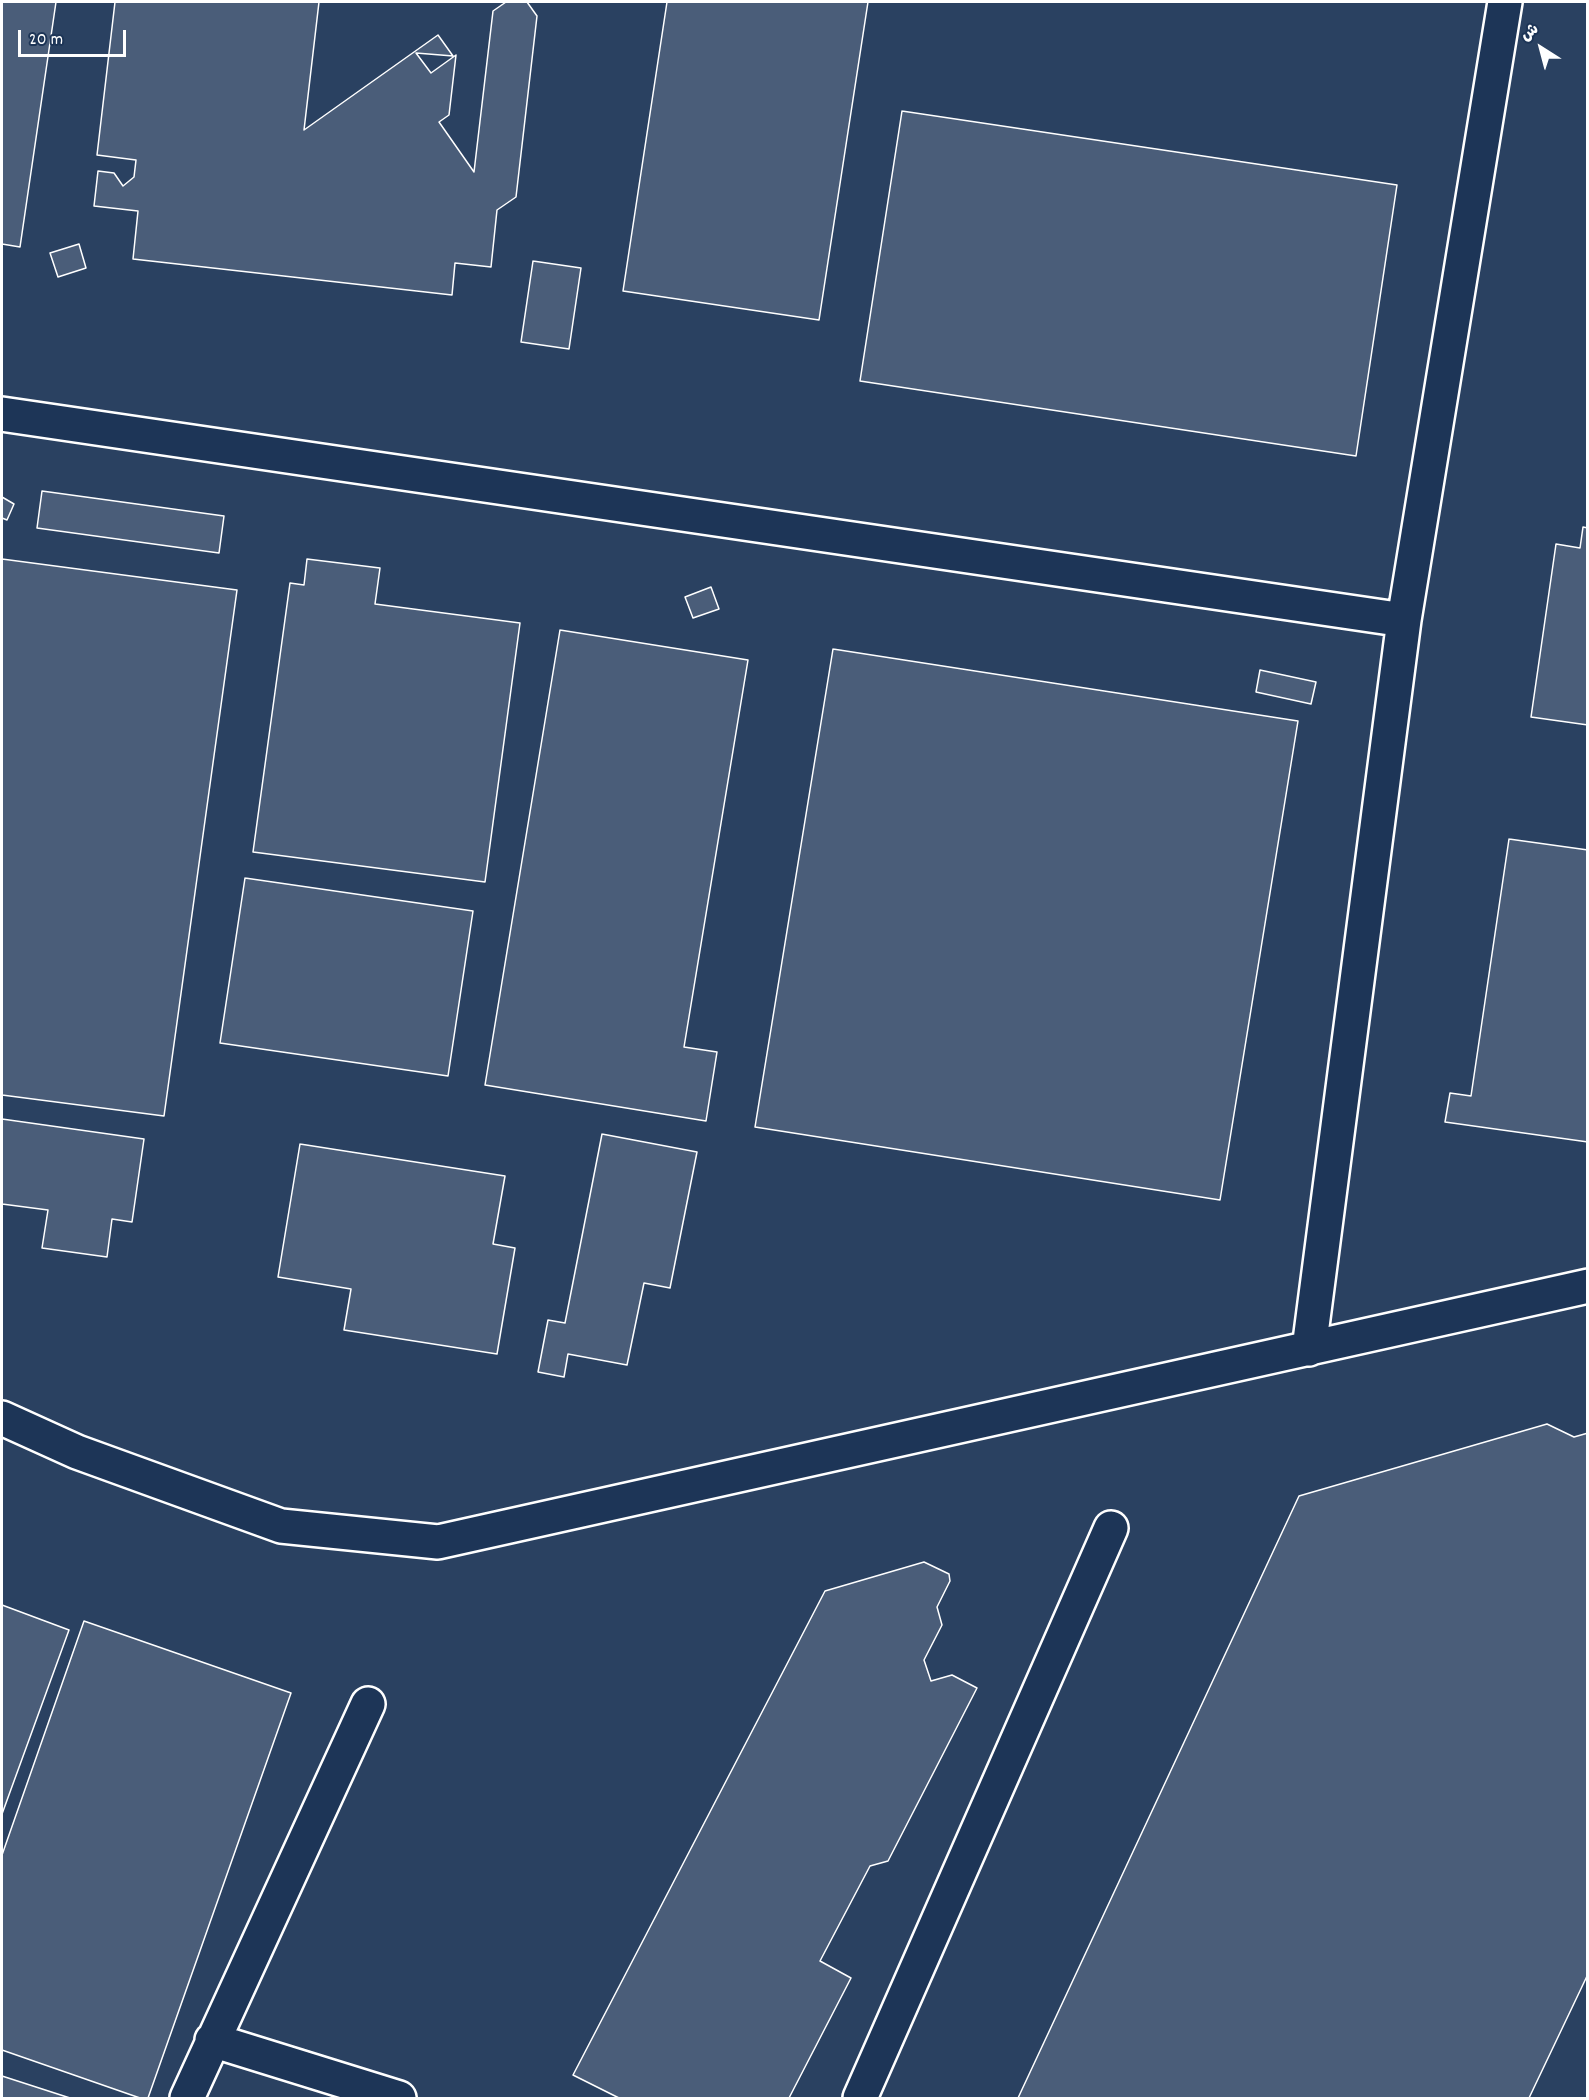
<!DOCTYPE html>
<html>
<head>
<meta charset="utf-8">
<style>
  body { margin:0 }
  #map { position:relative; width:1589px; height:2100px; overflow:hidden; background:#1d3557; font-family:Dekko,"Playpen Sans Arabic",sans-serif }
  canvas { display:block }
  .frame { position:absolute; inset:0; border:3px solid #fff; pointer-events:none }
  .north { position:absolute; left:1511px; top:18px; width:60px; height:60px; -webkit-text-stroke:4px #1d3557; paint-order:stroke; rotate:324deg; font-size:16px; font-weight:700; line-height:24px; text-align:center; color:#fff }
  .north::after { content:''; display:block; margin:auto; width:21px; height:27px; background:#fff; clip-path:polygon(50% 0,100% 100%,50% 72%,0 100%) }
  .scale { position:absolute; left:18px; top:30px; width:108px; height:27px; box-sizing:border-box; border:3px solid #fff; border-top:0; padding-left:8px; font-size:18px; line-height:21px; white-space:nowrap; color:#fff; -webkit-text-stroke:4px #1d3557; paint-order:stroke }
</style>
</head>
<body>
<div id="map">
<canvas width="1589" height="2100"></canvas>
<div class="frame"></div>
<div class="north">ش</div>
<div class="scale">20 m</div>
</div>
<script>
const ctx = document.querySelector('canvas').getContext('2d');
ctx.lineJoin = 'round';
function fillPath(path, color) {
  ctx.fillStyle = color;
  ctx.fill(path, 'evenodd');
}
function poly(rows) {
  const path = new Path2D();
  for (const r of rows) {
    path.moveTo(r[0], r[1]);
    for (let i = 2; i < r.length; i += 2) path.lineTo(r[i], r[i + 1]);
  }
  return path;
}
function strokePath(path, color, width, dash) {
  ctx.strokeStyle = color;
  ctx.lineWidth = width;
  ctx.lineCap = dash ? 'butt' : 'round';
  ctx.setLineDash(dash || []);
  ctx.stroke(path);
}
const built = poly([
  [2,2,1587,2,1587,2098,2,2098]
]);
const building = poly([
  [2,2,56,2,20,247,2,244,2,2],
  [115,2,319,2,304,130,438,35,453,56,416,53,431,73,456,55,449,115,439,122,474,172,493,11,506,2,527,2,537,16,516,197,497,210,491,267,455,263,452,295,133,259,138,211,94,206,98,171,114,173,123,186,134,177,136,160,97,155,115,2],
  [667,2,868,2,819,320,623,291,667,2],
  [902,111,1397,185,1356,456,860,381,902,111],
  [79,244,86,268,58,277,50,253,79,244],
  [533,261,581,268,569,349,521,342,533,261],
  [42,491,224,516,219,553,37,528,42,491],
  [2,497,14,504,7,520,2,518,2,497],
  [1583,527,1588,528,1588,725,1531,717,1556,544,1580,548,1583,527],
  [2,559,237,590,164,1116,2,1095,2,559],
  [307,559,380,568,375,604,520,623,485,882,253,852,290,583,304,585,307,559],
  [711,587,719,609,693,618,685,597,711,587],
  [560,630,748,660,684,1047,717,1052,706,1121,485,1085,560,630],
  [833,649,1298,721,1220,1200,755,1127,833,649],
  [1260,670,1316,682,1311,704,1256,692,1260,670],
  [1509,839,1588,850,1588,1142,1445,1122,1450,1093,1471,1096,1509,839],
  [245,878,473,911,448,1076,220,1043,245,878],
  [2,1119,144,1139,132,1222,112,1219,107,1257,42,1248,48,1210,2,1204,2,1119],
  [602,1134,697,1152,670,1288,644,1283,627,1365,568,1354,564,1377,538,1372,548,1320,565,1323,602,1134],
  [300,1144,505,1176,493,1244,515,1248,497,1354,344,1330,351,1289,278,1277,300,1144],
  [1547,1424,1574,1437,1588,1433,1588,1974,1529,2098,1018,2098,1299,1496,1547,1424],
  [924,1562,949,1574,950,1581,937,1607,942,1625,924,1660,931,1681,952,1675,977,1688,888,1861,870,1866,820,1961,851,1978,789,2098,619,2098,573,2075,825,1591,924,1562],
  [2,1605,69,1630,2,1814,2,1605],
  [84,1621,291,1693,148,2098,140,2098,2,2050,2,1855,84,1621],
  [2,2076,70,2098,2,2098,2,2076]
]);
const minor = poly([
  [2,414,1404,620],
  [1309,1349,1404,620,1505,2],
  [2,1418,77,1452,281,1526,438,1542,1588,1286],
  [212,2040,399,2098],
  [187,2098,368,1704],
  [860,2098,1111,1528]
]);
fillPath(built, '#2a4161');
fillPath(building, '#4a5d79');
strokePath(building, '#fff', 1.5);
strokePath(minor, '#fff', 38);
strokePath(minor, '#1d3557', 33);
</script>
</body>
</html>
